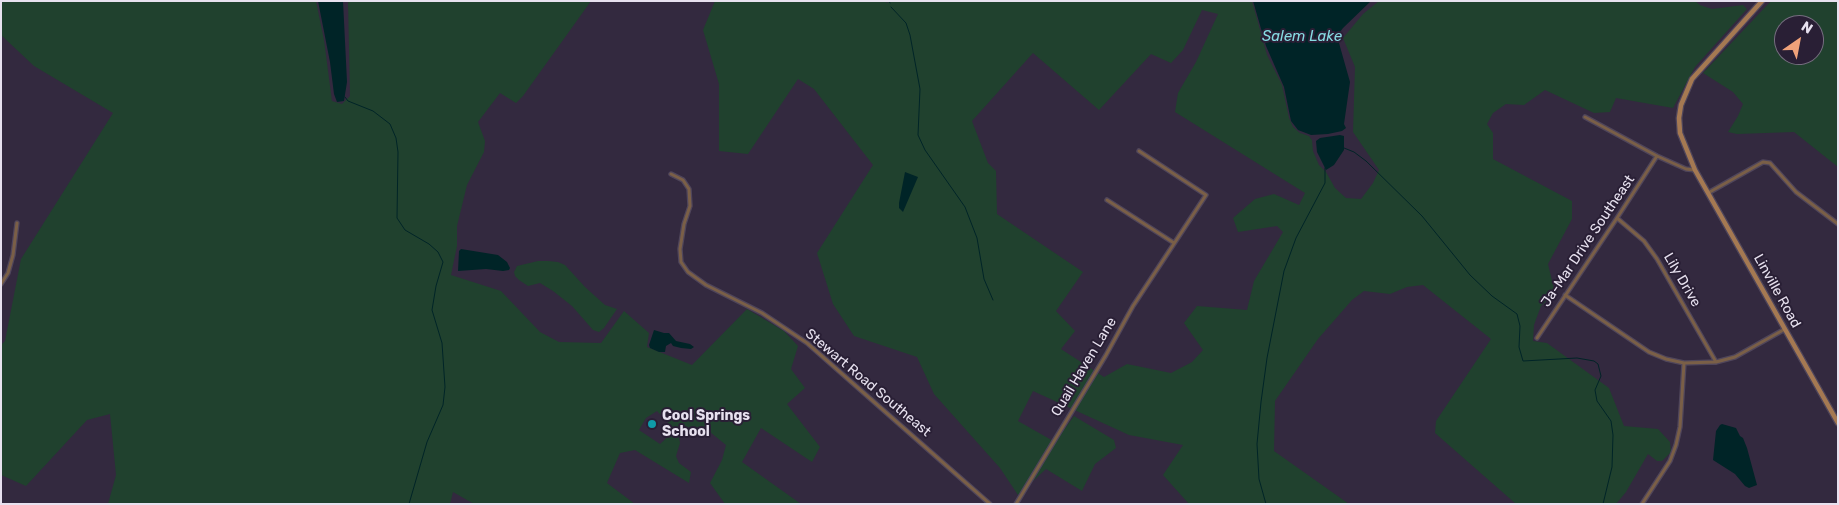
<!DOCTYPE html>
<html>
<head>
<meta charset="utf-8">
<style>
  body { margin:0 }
  #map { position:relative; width:1839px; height:505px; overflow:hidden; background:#33293f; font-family:Rubik,sans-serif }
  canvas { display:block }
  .frame { position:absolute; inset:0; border:2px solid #e7e1ef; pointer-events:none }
  .north { position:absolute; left:1774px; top:15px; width:50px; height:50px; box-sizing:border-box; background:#291f35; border:1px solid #756d7f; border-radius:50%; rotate:33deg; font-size:14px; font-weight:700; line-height:20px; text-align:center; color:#e7e1ef }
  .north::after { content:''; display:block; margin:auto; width:18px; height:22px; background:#f0a27a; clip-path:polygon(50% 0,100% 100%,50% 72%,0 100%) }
</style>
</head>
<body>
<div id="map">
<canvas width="1839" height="505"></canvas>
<div class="frame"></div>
<div class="north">N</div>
</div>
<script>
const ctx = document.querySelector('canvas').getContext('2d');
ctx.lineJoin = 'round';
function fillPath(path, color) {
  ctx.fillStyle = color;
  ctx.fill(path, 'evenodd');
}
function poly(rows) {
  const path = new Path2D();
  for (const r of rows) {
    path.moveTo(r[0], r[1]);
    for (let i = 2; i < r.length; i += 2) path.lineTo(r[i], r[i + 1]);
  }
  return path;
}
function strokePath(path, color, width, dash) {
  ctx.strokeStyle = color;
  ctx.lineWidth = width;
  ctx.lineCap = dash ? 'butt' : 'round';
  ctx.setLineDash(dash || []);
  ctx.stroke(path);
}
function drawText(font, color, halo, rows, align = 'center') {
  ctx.font = font + ' Rubik,sans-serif';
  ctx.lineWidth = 4;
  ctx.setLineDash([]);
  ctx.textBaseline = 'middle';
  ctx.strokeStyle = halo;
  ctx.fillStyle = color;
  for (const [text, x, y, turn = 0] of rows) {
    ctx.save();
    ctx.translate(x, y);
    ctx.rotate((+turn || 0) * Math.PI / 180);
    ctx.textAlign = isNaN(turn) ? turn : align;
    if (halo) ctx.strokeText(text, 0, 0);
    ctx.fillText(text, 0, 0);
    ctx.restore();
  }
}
const green = poly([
  [1,1,316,1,324,40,332,101,342,104,350,96,348,1,591,1,523,96,516,103,500,93,478,122,485,141,484,152,467,185,457,226,457,246,451,275,501,291,540,332,559,342,601,343,624,311,649,333,647,347,692,365,747,309,784,331,798,346,791,369,805,388,787,404,820,447,812,462,761,428,742,462,801,504,725,504,710,483,722,460,726,445,705,428,695,435,683,429,679,438,680,443,676,456,679,463,691,472,689,483,635,450,620,453,607,483,635,504,474,504,453,492,450,504,108,504,116,475,110,414,87,420,26,486,1,475,1,345,5,341,21,259,113,113,34,66,1,35],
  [657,411,675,430,660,444,639,430,646,418],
  [715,1,885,1,887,3,889,1,1252,1,1267,55,1282,85,1289,118,1293,127,1300,133,1309,136,1312,140,1313,151,1319,165,1326,172,1335,188,1346,198,1361,199,1373,183,1379,170,1353,132,1355,67,1343,38,1363,14,1379,1,1695,1,1700,5,1712,9,1743,5,1747,9,1695,67,1673,108,1616,98,1610,112,1594,113,1545,90,1524,105,1506,104,1493,113,1487,124,1493,133,1493,159,1572,201,1572,219,1548,264,1555,293,1541,306,1534,325,1533,341,1547,343,1609,388,1624,426,1658,429,1670,442,1671,452,1662,461,1657,461,1648,454,1626,492,1616,504,1516,504,1435,433,1436,421,1491,339,1423,285,1407,287,1390,294,1364,291,1352,300,1318,339,1275,401,1274,451,1349,504,1189,504,1163,475,1183,445,1129,435,1033,391,1018,421,1055,442,1074,416,1114,440,1116,448,1095,464,1082,491,1046,469,1018,495,1000,468,934,394,917,357,854,336,833,304,817,253,873,165,814,89,798,79,748,154,719,151,719,84,703,30],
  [1202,10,1218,14,1196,62,1178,93,1175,112,1305,193,1299,205,1274,194,1255,199,1233,218,1238,232,1277,226,1283,232,1254,281,1247,310,1197,306,1184,323,1203,350,1192,362,1171,373,1127,364,1104,377,1061,349,1075,331,1056,311,1083,272,997,214,996,171,988,163,972,121,1033,53,1099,110,1151,54,1171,63,1183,50],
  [1771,1,1838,1,1838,167,1794,132,1737,134,1728,132,1738,116,1743,104,1733,92,1703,73],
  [1784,25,1814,25,1814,55,1784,55],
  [548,261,558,262,565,265,585,287,605,305,617,309,604,328,599,332,593,330,572,306,553,291,540,283,528,286,519,280,515,276,514,272,517,266,538,261]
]);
const water = poly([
  [318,1,343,1,347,82,344,101,337,102,334,94,330,62],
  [1253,1,1371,1,1343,28,1337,36,1350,82,1344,124,1346,128,1342,131,1328,134,1311,135,1298,130,1291,121,1284,87,1266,46],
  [1340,135,1344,136,1344,150,1334,165,1326,170,1317,152,1316,141,1320,138],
  [905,172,918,177,903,212,899,208,899,203],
  [461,249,498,255,507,262,510,268,509,270,503,271,486,269,458,271,459,251],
  [654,330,664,333,669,333,676,341,690,344,694,347,691,349,681,348,673,346,671,343,666,346,665,352,659,352,650,348,649,345],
  [1722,424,1736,428,1740,436,1743,438,1747,448,1757,485,1749,488,1745,486,1735,474,1713,460,1716,431,1720,425]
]);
const stream = poly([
  [889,1,890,3],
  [891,7,906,23,910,35,920,89,918,135,925,150,965,207,977,238,984,279,993,300],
  [345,97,348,101,373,111,390,124,396,138,398,152,397,218,405,230,429,244,438,252,443,262,436,286,432,310,442,343,445,387,443,405,427,442,409,504],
  [1344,148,1354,152,1366,161,1422,216,1470,275,1492,296,1517,314,1520,326,1519,347,1523,361,1577,358,1594,361,1598,364,1601,376,1595,390,1597,401,1611,421,1613,435,1612,467,1603,504],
  [1266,504,1259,479,1257,444,1261,402,1267,358,1284,271,1296,238,1325,183,1325,168]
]);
const street = poly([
  [1585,117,1657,156,1686,169,1695,170],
  [671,174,683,180,689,189,690,206,684,224,680,249,681,262,688,272,706,285,762,313,807,343,990,504],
  [1708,193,1763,162,1770,163,1796,192,1838,224],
  [1107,200,1174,243],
  [1617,218,1644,241,1657,259,1716,362],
  [1,284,8,273,13,255,17,223],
  [1565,295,1649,352,1666,359,1684,363,1716,362,1735,357,1785,329],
  [1537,338,1617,218,1657,156],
  [1016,504,1106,355,1133,306,1206,195,1139,151],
  [1642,504,1670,461,1676,445,1680,427,1684,363]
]);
const secondary = poly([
  [1762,1,1692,79,1681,105,1679,118,1680,133,1695,170,1838,423]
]);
const markers = [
  [652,424,5,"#0f9aa8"]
];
const streetNames = [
  ["Ja-Mar Drive Southeast",1588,241,-56],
  ["Lily Drive",1682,280,60],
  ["Linville Road",1777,291,61],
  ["Quail Haven Lane",1084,367,-59],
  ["Stewart Road Southeast",868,383,40]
];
const poiNames = [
  ["Cool Springs",662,416],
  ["School",662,432]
];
const waterNames = [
  ["Salem Lake",1302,37]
];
fillPath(green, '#20412e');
fillPath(water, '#002427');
strokePath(stream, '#002427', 1);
strokePath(street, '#50465b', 5.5);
strokePath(secondary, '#50465b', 7);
strokePath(street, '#7a5f47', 3);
strokePath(secondary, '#a57952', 4.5);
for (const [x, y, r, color] of markers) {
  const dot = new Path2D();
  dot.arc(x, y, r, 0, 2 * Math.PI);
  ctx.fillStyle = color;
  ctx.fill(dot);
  strokePath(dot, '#291f35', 2);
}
drawText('14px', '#e7e1ef', '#291f35', streetNames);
drawText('bold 14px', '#e7e1ef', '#291f35', poiNames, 'left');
drawText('italic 15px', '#86dbe2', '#291f35', waterNames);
</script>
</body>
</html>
